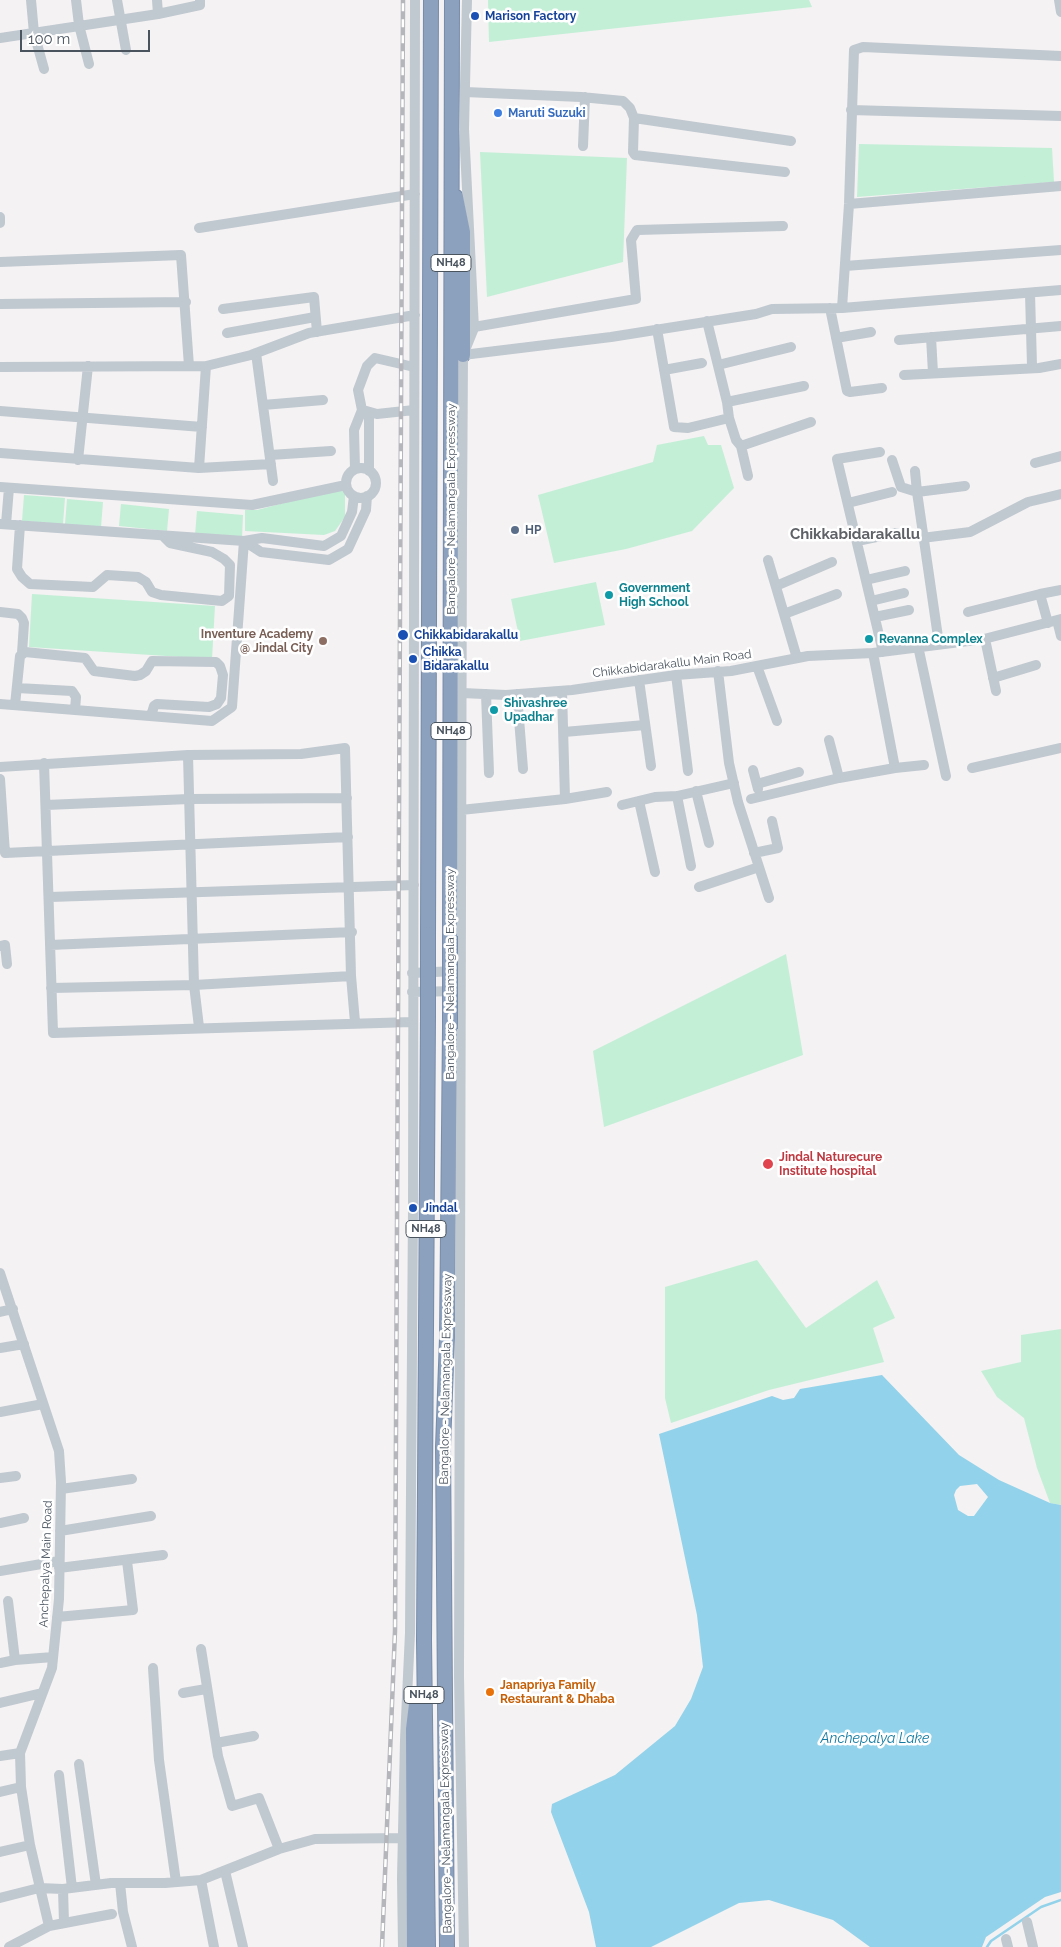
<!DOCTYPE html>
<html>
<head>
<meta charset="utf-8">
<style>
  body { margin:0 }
  #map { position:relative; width:1061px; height:1947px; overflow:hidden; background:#f4f2f2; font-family:Raleway,sans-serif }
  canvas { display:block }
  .scale { position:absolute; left:20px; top:30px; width:130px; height:22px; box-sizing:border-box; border:2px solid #4a545f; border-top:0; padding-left:6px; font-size:15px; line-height:18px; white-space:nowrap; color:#4a545f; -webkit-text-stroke:4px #fff; paint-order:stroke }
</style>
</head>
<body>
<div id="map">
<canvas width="1061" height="1947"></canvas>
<div class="scale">100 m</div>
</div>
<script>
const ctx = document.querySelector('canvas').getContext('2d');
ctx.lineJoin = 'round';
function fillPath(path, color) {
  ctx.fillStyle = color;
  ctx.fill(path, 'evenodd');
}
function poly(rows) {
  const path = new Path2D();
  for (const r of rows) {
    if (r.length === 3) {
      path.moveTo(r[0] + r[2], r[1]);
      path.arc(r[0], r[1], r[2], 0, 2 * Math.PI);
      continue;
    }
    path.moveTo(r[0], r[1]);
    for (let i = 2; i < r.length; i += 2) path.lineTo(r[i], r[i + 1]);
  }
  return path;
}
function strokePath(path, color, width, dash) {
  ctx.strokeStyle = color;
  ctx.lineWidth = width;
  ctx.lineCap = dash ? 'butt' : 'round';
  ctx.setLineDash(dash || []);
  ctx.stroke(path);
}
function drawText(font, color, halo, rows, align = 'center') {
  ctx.font = font + ' Raleway,sans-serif';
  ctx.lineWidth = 5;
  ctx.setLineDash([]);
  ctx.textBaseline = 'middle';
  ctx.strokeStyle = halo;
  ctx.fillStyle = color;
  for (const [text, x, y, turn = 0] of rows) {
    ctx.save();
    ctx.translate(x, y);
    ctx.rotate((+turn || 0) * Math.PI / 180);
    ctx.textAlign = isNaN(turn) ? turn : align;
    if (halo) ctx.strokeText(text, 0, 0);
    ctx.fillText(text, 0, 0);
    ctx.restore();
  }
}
const green = poly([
  [488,0,809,0,812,7,489,42],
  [859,144,1052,148,1054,182,857,197],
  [480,152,627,158,623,262,487,297],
  [704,436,708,445,721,445,734,488,692,531,626,549,554,563,538,495,653,462,657,445],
  [345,487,345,517,335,531,324,535,245,531,245,510,257,510],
  [24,495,65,498,63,524,22,521],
  [67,499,103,502,101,527,65,524],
  [121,504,169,509,167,531,119,526],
  [197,511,243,515,242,539,195,535],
  [596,582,605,625,520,641,511,599],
  [32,594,215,606,212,659,29,647],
  [786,954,803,1055,604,1127,593,1051],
  [757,1260,806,1328,877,1280,895,1318,873,1328,884,1362,769,1390,671,1423,665,1398,665,1287],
  [1061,1329,1061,1505,1050,1503,1037,1468,1024,1418,997,1397,981,1371,1021,1362,1021,1335]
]);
const water = poly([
  [882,1375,959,1455,999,1480,1050,1503,1061,1505,1061,1892,1045,1897,986,1937,982,1947,870,1947,833,1920,769,1900,739,1903,651,1947,596,1947,589,1912,551,1812,552,1804,615,1775,675,1726,691,1699,703,1667,697,1615,659,1434,772,1396,783,1400,794,1398,800,1389],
  [977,1484,988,1497,974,1516,968,1516,958,1510,954,1495,956,1490,960,1486]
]);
const stream = poly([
  [987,1947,991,1941,1041,1907,1061,1900]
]);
const minor = poly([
  [31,0,34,33,44,69],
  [76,0,79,25,89,64],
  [117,0,126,50],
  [157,0,158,14],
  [1059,0,1061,12],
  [0,38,158,14,200,5,200,0],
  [465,92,581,97,623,101,630,108,634,118,633,152,635,155,785,172],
  [851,110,1061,116],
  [634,118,791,141],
  [583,146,585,97],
  [849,204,1061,186],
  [0,217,0,223],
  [199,228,415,194],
  [0,262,181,255,189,366],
  [845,266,1061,250],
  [1030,293,1032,366],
  [0,304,186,302],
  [830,308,847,391,850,392,882,388],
  [842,308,849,204,854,50,863,47,1061,56],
  [223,309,314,297,317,332],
  [707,321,727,402,729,418,736,440,741,446,811,422],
  [474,327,636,299,631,240,637,230,783,226],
  [657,329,674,427,688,428,729,418],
  [227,333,315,317],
  [931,337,933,373],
  [836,338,871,332],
  [899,340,1061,326],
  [256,353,273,481],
  [463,355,611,337,756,314,772,309,842,308,1061,290],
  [718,365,791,347],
  [0,367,206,366,251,355,309,333,415,315],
  [664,370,702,363],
  [904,375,1039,368,1061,364],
  [727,402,804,386],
  [263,405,323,400],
  [363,410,377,414,414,410],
  [0,411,202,427],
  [369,412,369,471],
  [741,446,748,476],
  [880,452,837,459,883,652],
  [0,453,199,468,271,464],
  [270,455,331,451],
  [78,460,88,366],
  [892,460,901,487,917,492,939,644],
  [1035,463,1061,456],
  [199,468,206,366],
  [361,483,15],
  [355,469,354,430,362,410,358,390,367,366,375,358,414,367],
  [915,471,917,492,965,486],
  [0,487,252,505,346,485],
  [848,503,892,492],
  [0,524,244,541,262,538,324,546,341,536,352,512,354,496],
  [6,524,9,488],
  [20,525,17,569,22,577,30,584,93,587,107,575,138,577,146,582,152,592,161,595,222,601,229,596,230,565,224,559,212,552,170,543,163,536],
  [922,538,970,532,1028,502,1061,494],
  [244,541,261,552,329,560,348,549,366,510,367,496],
  [857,541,896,533],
  [768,560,797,658],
  [866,580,905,571],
  [776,586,832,562],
  [1040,594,1061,590],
  [871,601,904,593],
  [0,612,18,614,22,618,24,623,22,653],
  [968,612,1040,594,1048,623],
  [784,614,837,594],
  [875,617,909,610],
  [1057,620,1061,636],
  [985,639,996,691],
  [918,646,946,776],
  [757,666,777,721],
  [718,671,729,763,738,802,769,898],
  [676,675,688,771],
  [993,678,1036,665],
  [639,680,651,766],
  [17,688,72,691,76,697,75,710],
  [462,693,506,695,572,690,676,675,731,671,808,656,873,653,984,639,1061,619],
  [486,694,489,773],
  [517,694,523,769],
  [0,704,212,721,232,707,244,541],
  [15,705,20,656,25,652,85,658,94,671,135,676,140,675,146,671,152,661,216,662,220,666,223,675,221,698,217,704,209,707,157,704,154,706,151,716],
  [564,732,645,725],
  [829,740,839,778],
  [188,755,194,985,199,1027],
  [44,763,53,1033,412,1022],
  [0,767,188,755,301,754,345,748,351,976,355,1022],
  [895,768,924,765],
  [972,768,1061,748],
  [753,770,758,789],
  [0,779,5,853,348,837],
  [757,784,799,772],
  [696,791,709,843],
  [677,796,691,866],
  [565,799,607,792],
  [751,799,839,778,895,768,873,653],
  [639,801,655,872],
  [46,805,189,799,347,798],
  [622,805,655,797,677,796,734,783],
  [461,810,565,799,562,691],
  [754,853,778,848,772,821],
  [699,887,759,867],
  [50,897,414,885],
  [50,945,352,932],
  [0,946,5,945,7,964],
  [412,973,456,971],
  [51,988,194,985,351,976],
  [412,992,457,991],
  [0,1273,59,1451,61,1482,59,1599,52,1668,20,1753,21,1787,30,1845,49,1926,9,1947],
  [0,1312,13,1309],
  [0,1348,24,1344],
  [0,1412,43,1404],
  [0,1478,16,1476],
  [61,1489,132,1479],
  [0,1523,24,1518],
  [60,1531,151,1516],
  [59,1568,163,1555],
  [0,1571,59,1561],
  [57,1617,133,1610,127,1561],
  [201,1649,218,1756,232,1806,259,1798,279,1849],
  [15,1660,53,1657],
  [0,1663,15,1660,8,1601],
  [153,1668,159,1760,176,1882],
  [183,1693,206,1689],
  [0,1703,42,1693],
  [216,1743,254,1736],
  [0,1756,20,1753],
  [79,1764,96,1885],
  [59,1775,72,1888],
  [0,1792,21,1787],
  [0,1852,30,1845],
  [225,1871,243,1947],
  [201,1880,214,1947],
  [120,1883,123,1912,132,1947],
  [63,1889,64,1923],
  [0,1898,39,1888,63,1889,111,1883,165,1883,201,1880,279,1849,315,1839,403,1838],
  [1027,1922,1033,1947],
  [49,1926,112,1914],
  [1006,1939,1008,1947],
  [403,1947,402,1878,405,1740,410,1633,413,1208,415,0],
  [464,1947,459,1677,462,516,463,355,474,328,464,129,467,0]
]);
const highway = poly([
  [456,197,463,232,463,355],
  [428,934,431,0],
  [450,936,452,0],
  [428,1017,424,1640,428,1947],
  [414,1947,413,1729,417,1696],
  [447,1947,443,1447,447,1338,450,1029]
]);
const rail = poly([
  [382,1947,395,1631,403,0]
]);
const highwayBridge = poly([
  [428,1017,428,934],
  [450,1029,450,936]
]);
const markers = [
  [475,16,5,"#1a4fb4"],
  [498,113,5,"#3f7fe0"],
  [515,530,5,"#5c6f8a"],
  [609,595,5,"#0f9aa8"],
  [403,635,6,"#1a4fb4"],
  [869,639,5,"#0f9aa8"],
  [323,641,5,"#8d6e63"],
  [413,659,5,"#1a4fb4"],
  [494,710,5,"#0f9aa8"],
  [768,1164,6,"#e0444e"],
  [413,1208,5,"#1a4fb4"],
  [490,1692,5,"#e8710a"]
];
const shields = [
  [451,263,40],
  [451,731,40],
  [426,1229,40],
  [424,1695,40]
];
const shieldNames = [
  ["NH48",451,263],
  ["NH48",451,731],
  ["NH48",426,1229],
  ["NH48",424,1695]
];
const transitNames = [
  ["Marison Factory",485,16],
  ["Chikkabidarakallu",414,635],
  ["Chikka",423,652],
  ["Bidarakallu",423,666],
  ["Jindal",423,1208]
];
const shopNames = [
  ["Maruti Suzuki",508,113]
];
const streetNames = [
  ["Bangalore - Nelamangala Expressway",451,509,-90],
  ["Chikkabidarakallu Main Road",672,664,-7],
  ["Bangalore - Nelamangala Expressway",450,974,-90],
  ["Bangalore - Nelamangala Expressway",446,1379,-89],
  ["Anchepalya Main Road",46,1564,-88],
  ["Bangalore - Nelamangala Expressway",446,1828,-91]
];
const serviceNames = [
  ["HP",525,530]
];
const cultureNames = [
  ["Government",619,588],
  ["High School",619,602],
  ["Revanna Complex",879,639],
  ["Shivashree",504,703],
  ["Upadhar",504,717]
];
const educationNames = [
  ["Inventure Academy",313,634],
  ["@ Jindal City",313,648]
];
const healthNames = [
  ["Jindal Naturecure",779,1157],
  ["Institute hospital",779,1171]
];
const foodNames = [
  ["Janapriya Family",500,1685],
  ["Restaurant & Dhaba",500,1699]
];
const waterNames = [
  ["Anchepalya Lake",875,1739]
];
const quarterNames = [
  ["Chikkabidarakallu",855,534]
];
fillPath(green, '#c3efd7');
fillPath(water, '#92d2ea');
strokePath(stream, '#92d2ea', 2.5);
strokePath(highway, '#778caa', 16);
strokePath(minor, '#c0c8d0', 10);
strokePath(highway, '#8ca1be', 14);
strokePath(rail, '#b4b6bc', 4.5);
strokePath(rail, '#fff', 2.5, [8]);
strokePath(highwayBridge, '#778caa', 16, []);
strokePath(highwayBridge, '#8ca1be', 14);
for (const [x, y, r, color] of markers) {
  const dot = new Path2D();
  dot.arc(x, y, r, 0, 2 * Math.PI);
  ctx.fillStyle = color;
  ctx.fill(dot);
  strokePath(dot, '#fff', 2);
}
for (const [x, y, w] of shields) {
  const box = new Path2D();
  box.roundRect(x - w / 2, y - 8.5, w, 17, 4);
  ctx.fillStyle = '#fff';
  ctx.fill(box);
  strokePath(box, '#4a545f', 1);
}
drawText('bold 11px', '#4a545f', null, shieldNames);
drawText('bold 12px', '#164399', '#fff', transitNames, 'left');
drawText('bold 12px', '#366cbe', '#fff', shopNames, 'left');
drawText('12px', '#4a545f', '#fff', streetNames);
drawText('bold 12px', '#4e5e75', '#fff', serviceNames, 'left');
drawText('bold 12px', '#0d838f', '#fff', cultureNames, 'left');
drawText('bold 12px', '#785e54', '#fff', educationNames, 'right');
drawText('bold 12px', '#be3a42', '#fff', healthNames, 'left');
drawText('bold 12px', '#c56008', '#fff', foodNames, 'left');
drawText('italic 14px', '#127aa2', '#fff', waterNames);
drawText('bold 15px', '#5e6166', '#fff', quarterNames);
</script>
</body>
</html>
